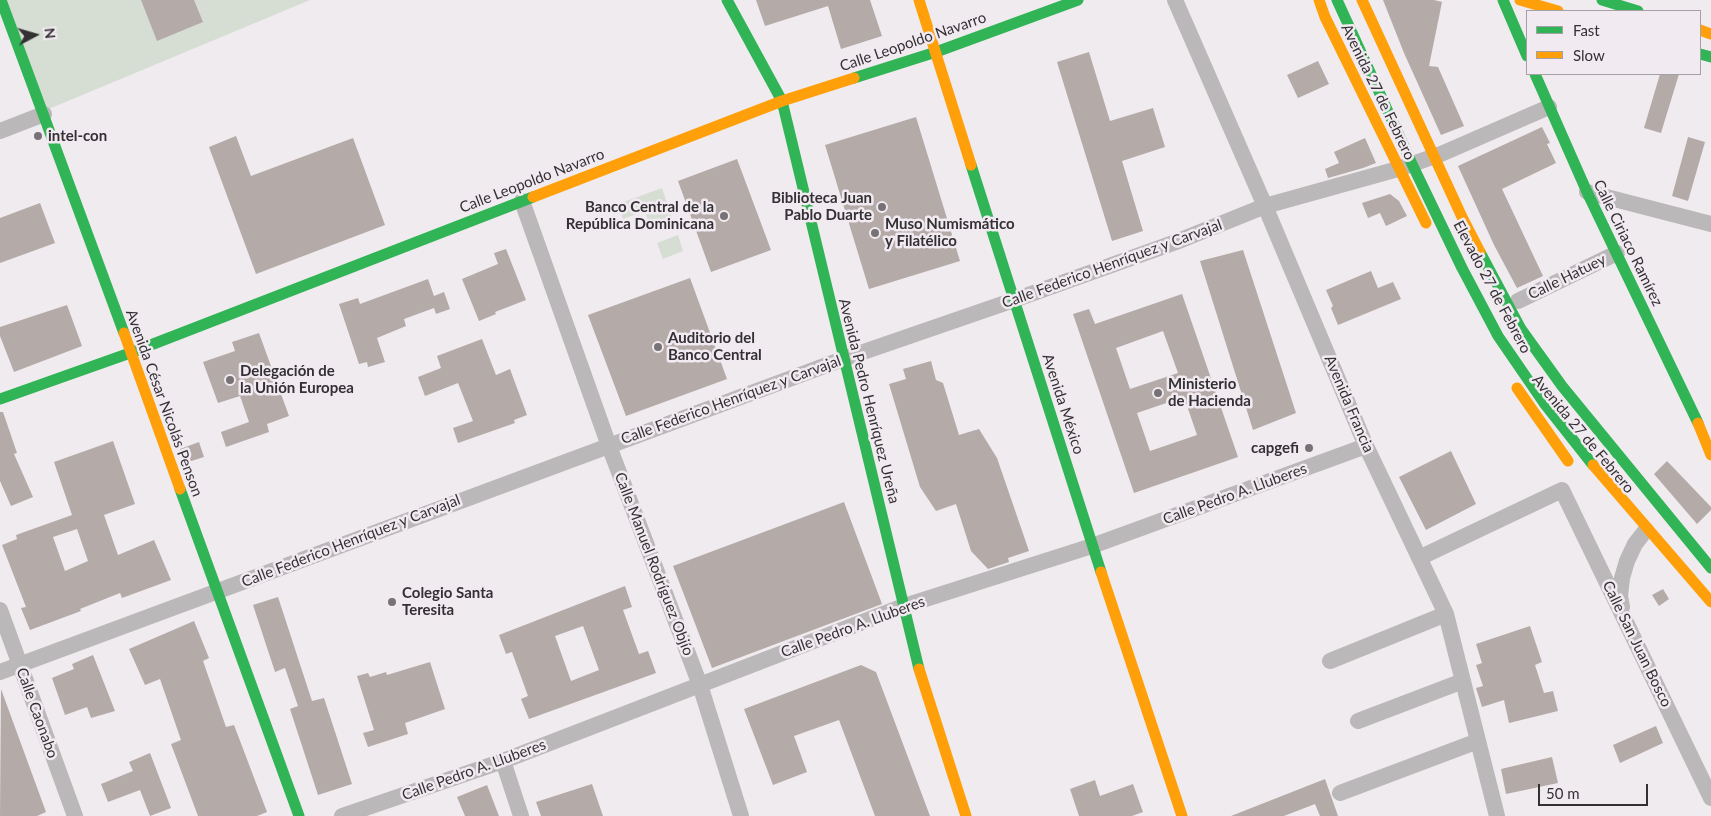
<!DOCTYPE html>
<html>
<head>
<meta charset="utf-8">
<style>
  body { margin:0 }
  #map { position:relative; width:1711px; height:816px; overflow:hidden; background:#f0ebef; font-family:Lato,sans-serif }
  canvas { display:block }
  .legend { position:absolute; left:1526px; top:10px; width:175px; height:65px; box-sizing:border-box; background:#f1eaf0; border:1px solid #a5a0a5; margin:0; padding:6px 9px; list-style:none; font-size:15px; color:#343134 }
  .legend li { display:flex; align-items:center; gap:10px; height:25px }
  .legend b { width:25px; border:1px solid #a5a0a5 }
  .north { position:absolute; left:10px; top:10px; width:50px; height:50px; -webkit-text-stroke:4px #f1eaf0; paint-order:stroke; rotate:84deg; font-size:14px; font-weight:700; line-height:20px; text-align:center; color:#343134 }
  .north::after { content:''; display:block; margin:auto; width:18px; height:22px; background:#343134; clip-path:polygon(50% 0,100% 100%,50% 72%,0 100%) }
  .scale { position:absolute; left:1538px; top:784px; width:110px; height:22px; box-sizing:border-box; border:2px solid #343134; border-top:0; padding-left:6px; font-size:15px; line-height:18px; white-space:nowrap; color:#343134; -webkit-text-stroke:4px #f1eaf0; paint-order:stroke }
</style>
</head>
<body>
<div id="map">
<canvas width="1711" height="816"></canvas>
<ul class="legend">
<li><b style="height:6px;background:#30b455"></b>Fast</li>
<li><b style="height:6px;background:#ff9f0a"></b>Slow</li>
</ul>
<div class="north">N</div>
<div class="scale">50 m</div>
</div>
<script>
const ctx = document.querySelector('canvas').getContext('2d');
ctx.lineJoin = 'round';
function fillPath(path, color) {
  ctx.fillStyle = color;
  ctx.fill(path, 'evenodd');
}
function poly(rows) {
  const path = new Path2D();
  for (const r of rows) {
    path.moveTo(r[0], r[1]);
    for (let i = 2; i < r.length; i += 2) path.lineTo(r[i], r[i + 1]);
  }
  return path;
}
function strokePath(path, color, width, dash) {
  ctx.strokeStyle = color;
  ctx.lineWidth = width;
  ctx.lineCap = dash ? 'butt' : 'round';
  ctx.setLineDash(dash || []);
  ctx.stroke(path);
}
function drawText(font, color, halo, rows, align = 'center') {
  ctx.font = font + ' Lato,sans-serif';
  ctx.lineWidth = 5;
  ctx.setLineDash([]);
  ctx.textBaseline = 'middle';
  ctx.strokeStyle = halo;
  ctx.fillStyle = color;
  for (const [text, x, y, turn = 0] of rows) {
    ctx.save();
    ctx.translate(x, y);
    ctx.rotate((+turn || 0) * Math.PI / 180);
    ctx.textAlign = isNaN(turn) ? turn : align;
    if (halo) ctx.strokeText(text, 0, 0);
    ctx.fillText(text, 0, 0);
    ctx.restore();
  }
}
const green = poly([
  [3,0,310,0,44,111],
  [662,188,672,218,650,226,645,211,623,219,618,204],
  [678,235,683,251,663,259,657,243]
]);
const building = poly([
  [141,0,194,0,203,22,157,41],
  [756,0,870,0,882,36,841,49,828,6,765,26],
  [1383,0,1434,0,1442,2,1429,66,1438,67,1464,126,1441,135,1404,53],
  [1089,52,1110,121,1153,108,1165,147,1122,161,1143,231,1112,241,1057,62],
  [1318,61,1329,84,1298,98,1287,75],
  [1660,74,1679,74,1661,133,1644,128],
  [916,117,960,261,869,289,825,145],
  [1542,127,1550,143,1547,144,1556,163,1502,189,1543,276,1517,288,1494,245,1458,166],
  [236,136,251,176,353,138,385,225,256,274,209,147],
  [1688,137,1705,142,1688,201,1672,196],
  [1365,138,1376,163,1363,168,1328,178,1325,169,1339,163,1334,152],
  [737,159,771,250,711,272,678,181],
  [1390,194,1399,201,1407,216,1386,226,1380,213,1368,218,1362,203],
  [40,203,55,243,0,263,0,218],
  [506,249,526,300,495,312,496,314,479,321,462,279,498,264,494,253],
  [1243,250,1296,413,1253,430,1200,261],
  [1371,271,1378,288,1393,282,1401,299,1338,325,1331,308,1333,306,1326,290],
  [690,278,727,379,626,416,588,315],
  [428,279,434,296,444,292,450,309,436,314,434,308,404,319,406,326,377,338,385,362,368,367,367,362,359,364,339,304,358,298,360,304],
  [1182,294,1238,457,1134,493,1073,314,1089,309,1095,324],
  [1163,331,1178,373,1130,389,1116,348],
  [1184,397,1197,435,1150,451,1137,413],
  [67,305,82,346,14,372,0,336,0,327],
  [259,333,289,416,267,424,269,432,226,447,221,432,249,422,240,396,218,403,203,362,235,351,232,342],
  [482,339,496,375,510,369,527,415,514,420,515,423,458,443,453,428,473,421,458,383,425,396,418,377,441,368,437,356],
  [931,361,936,380,943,383,959,435,979,429,997,458,1029,551,1008,558,1009,562,988,569,971,551,956,504,936,511,920,487,889,384,906,379,903,369],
  [0,412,3,412,17,453,14,454,33,497,11,506,0,481],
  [113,441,135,504,104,515,118,555,154,540,171,580,122,598,120,593,80,609,81,611,30,630,21,608,26,607,2,545,17,539,16,535,72,515,54,462],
  [77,529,88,561,65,571,53,537],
  [199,442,204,457,185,463,180,449],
  [1451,451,1476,504,1426,530,1399,477],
  [1667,461,1711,507,1711,510,1697,524,1654,474],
  [844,502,882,604,712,668,673,566],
  [625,586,632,607,623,610,639,654,648,651,656,673,529,719,521,699,528,696,512,652,506,654,499,635],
  [583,626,599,670,571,681,555,636],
  [1663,589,1669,599,1659,606,1652,595],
  [278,597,312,701,324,698,352,784,318,795,290,709,298,706,285,668,275,672,253,605],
  [194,621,209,658,203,661,226,727,234,725,267,812,257,816,198,816,171,744,181,740,160,679,145,685,129,649],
  [1530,626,1542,662,1535,665,1544,693,1553,691,1558,711,1509,723,1504,700,1482,707,1476,688,1483,686,1476,665,1482,663,1476,644],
  [93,655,115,711,91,718,87,707,65,715,52,678,74,669,72,664],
  [430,662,445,709,405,723,408,734,368,747,363,733,374,730,357,676,368,673,370,677,386,672,387,675],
  [861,665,876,672,930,816,875,816,839,720,794,736,807,772,773,785,744,709],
  [1,689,46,812,37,816,0,816],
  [1656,726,1663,743,1620,763,1613,745],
  [150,753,171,808,150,816,140,790,108,802,101,784,133,771,129,762],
  [1552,757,1558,783,1506,794,1501,769],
  [1325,779,1338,816,1320,816,1315,804,1284,816,1231,816],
  [1095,780,1100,796,1133,784,1143,812,1132,816,1079,816,1070,789],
  [592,784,603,816,541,816,536,802],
  [487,785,499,816,465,816,457,797]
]);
const street = poly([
  [1175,0,1265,206,1366,446,1446,614,1497,816],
  [0,131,44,114],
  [1587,192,1711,224],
  [522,201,609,446,700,685,741,816],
  [1518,301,1617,253],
  [1419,558,1562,490,1711,798],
  [1622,607,1620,596,1622,578,1627,561,1635,544,1646,530],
  [0,610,75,816],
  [1330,661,1446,614],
  [0,672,843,359,1014,300,1176,242,1265,206,1398,169,1441,154,1549,107],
  [1358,721,1463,681],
  [503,761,521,816],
  [1340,793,1478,741],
  [342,816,503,761,904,606,1092,546,1366,446]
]);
const fast = poly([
  [1,0,124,333],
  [727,0,782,101,919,669],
  [1503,0,1527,56],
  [1602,0,1638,11],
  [1700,54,1711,57],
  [1535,74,1587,192,1698,423],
  [854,78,936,52,1078,0],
  [971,165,1101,572],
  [0,399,130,353,533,197],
  [180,489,299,816]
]);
const slow = poly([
  [919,0,971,165],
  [1319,0,1325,17,1426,223],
  [1520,0,1558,11],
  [1700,30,1711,34],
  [533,197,782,101,854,78],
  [124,333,180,489],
  [1517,388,1568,461],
  [1698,423,1711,455],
  [1101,572,1182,816],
  [919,669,966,816]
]);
const fastBridge = poly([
  [1337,0,1412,164,1462,268,1498,336,1544,403,1593,465],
  [1480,252,1521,329,1562,386,1711,568]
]);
const slowBridge = poly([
  [1362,0,1462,217,1480,252],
  [1593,465,1711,602]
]);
const markers = [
  [38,136,5,"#767275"],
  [882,207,5,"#767275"],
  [724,216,5,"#767275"],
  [875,233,5,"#767275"],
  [658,347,5,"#767275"],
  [230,380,5,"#767275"],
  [1158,393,5,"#767275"],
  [1309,448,5,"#767275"],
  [392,602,5,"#767275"]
];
const streetNames = [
  ["Calle Leopoldo Navarro",913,42,-19],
  ["Avenida 27 de Febrero",1378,92,64],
  ["Calle Leopoldo Navarro",532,181,-21],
  ["Calle Ciriaco Ramírez",1628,243,64],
  ["Calle Federico Henríquez y Carvajal",1112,264,-20],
  ["Calle Hatuey",1567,277,-26],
  ["Elevado 27 de Febrero",1492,287,62],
  ["Calle Federico Henríquez y Carvajal",731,400,-20],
  ["Avenida Pedro Henríquez Ureña",869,401,76],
  ["Avenida César Nicolás Penson",164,403,70],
  ["Avenida México",1063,404,72],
  ["Avenida Francia",1349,404,67],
  ["Avenida 27 de Febrero",1583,434,50],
  ["Calle Pedro A. Lluberes",1235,494,-20],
  ["Calle Federico Henríquez y Carvajal",351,541,-21],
  ["Calle Manuel Rodríguez Objío",654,564,69],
  ["Calle Pedro A. Lluberes",853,627,-20],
  ["Calle San Juan Bosco",1637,644,64],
  ["Calle Caonabo",37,713,70],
  ["Calle Pedro A. Lluberes",474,770,-20]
];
const poiNames = [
  ["intel-con",48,136],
  ["Biblioteca Juan",872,198,"right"],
  ["Pablo Duarte",872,215,"right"],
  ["Banco Central de la",714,207,"right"],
  ["República Dominicana",714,224,"right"],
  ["Muso Numismático",885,224],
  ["y Filatélico",885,241],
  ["Auditorio del",668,338],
  ["Banco Central",668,355],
  ["Delegación de",240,371],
  ["la Unión Europea",240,388],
  ["Ministerio",1168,384],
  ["de Hacienda",1168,401],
  ["capgefi",1299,448,"right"],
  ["Colegio Santa",402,593],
  ["Teresita",402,610]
];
fillPath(green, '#d6ded4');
fillPath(building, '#b4aaa8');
strokePath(street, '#bab8b9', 16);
strokePath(fast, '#30b455', 11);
strokePath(slow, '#ff9f0a', 11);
strokePath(fastBridge, '#30b455', 11);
strokePath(slowBridge, '#ff9f0a', 11);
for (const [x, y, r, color] of markers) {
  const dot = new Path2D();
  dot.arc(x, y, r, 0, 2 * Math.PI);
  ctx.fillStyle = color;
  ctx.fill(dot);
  strokePath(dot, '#f1eaf0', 2);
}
drawText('15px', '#343134', '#f1eaf0', streetNames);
drawText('bold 15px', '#343134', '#f1eaf0', poiNames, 'left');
</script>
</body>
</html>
